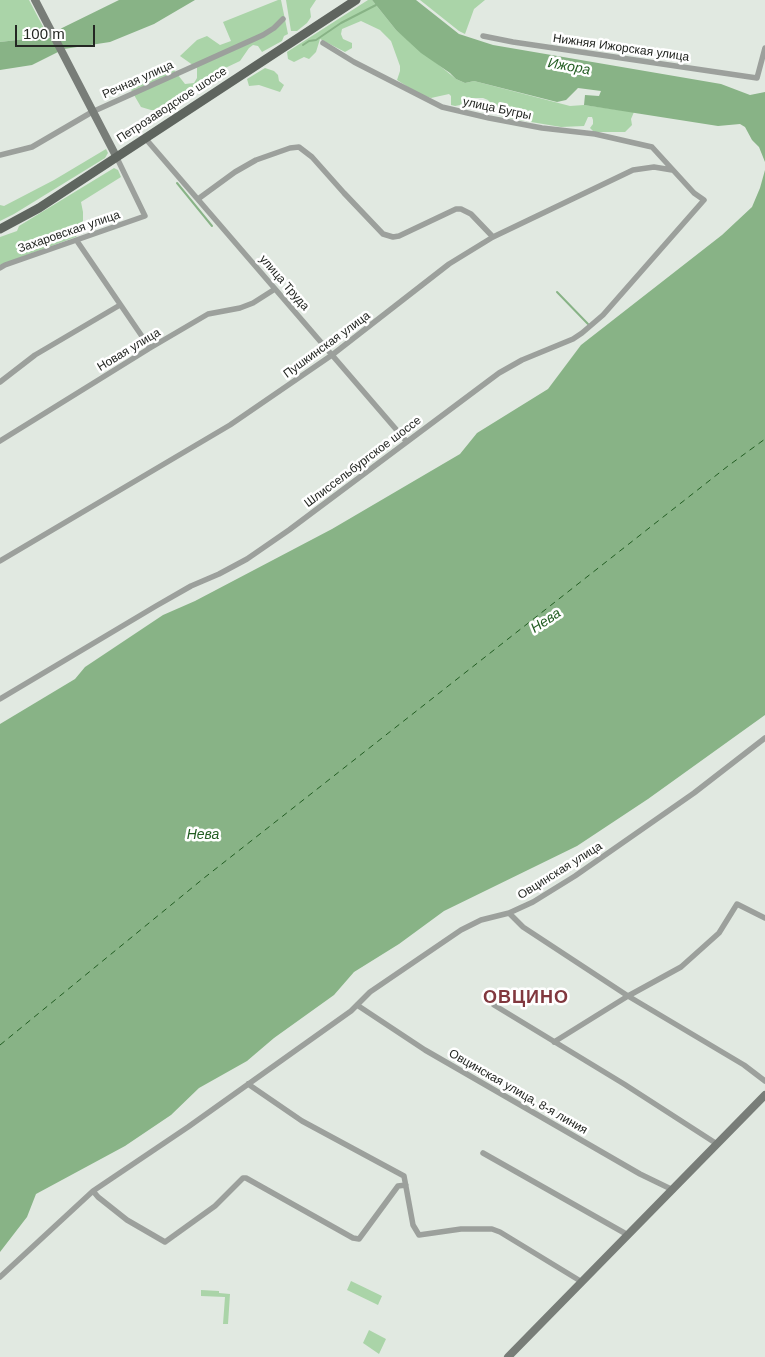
<!DOCTYPE html>
<html>
<head>
<meta charset="utf-8">
<style>
  body { margin:0 }
  #map { position:relative; width:765px; height:1357px; overflow:hidden; background:#e1e9e1; font-family:Helvetica,sans-serif }
  canvas { display:block }
  .scale { position:absolute; left:15px; top:25px; width:80px; height:22px; box-sizing:border-box; border:2px solid #242723; border-top:0; padding-left:6px; font-size:15px; line-height:18px; white-space:nowrap; color:#242723; -webkit-text-stroke:4px #fff; paint-order:stroke }
</style>
</head>
<body>
<div id="map">
<canvas width="765" height="1357"></canvas>
<div class="scale">100 m</div>
</div>
<script>
const ctx = document.querySelector('canvas').getContext('2d');
ctx.lineJoin = 'round';
function fillPath(path, color) {
  ctx.fillStyle = color;
  ctx.fill(path, 'evenodd');
}
function poly(rows) {
  const path = new Path2D();
  for (const r of rows) {
    path.moveTo(r[0], r[1]);
    for (let i = 2; i < r.length; i += 2) path.lineTo(r[i], r[i + 1]);
  }
  return path;
}
function strokePath(path, color, width, dash) {
  ctx.strokeStyle = color;
  ctx.lineWidth = width;
  ctx.lineCap = dash ? 'butt' : 'round';
  ctx.setLineDash(dash || []);
  ctx.stroke(path);
}
function drawText(font, color, halo, rows, align = 'center') {
  ctx.font = font + ' Helvetica,sans-serif';
  ctx.lineWidth = 5;
  ctx.setLineDash([]);
  ctx.textBaseline = 'middle';
  ctx.strokeStyle = halo;
  ctx.fillStyle = color;
  for (const [text, x, y, turn = 0] of rows) {
    ctx.save();
    ctx.translate(x, y);
    ctx.rotate((+turn || 0) * Math.PI / 180);
    ctx.textAlign = isNaN(turn) ? turn : align;
    if (halo) ctx.strokeText(text, 0, 0);
    ctx.fillText(text, 0, 0);
    ctx.restore();
  }
}
const green = poly([
  [0,0,29,0,49,38,42,37,0,42],
  [278,0,281,0,288,34,284,36,282,41,262,52,258,46,253,45,249,48,240,61,221,70,203,82,193,93,161,110,151,110,141,107,130,88,171,66,185,84,194,83,197,78,197,68,180,56,197,40,207,36,220,45,231,41,223,22],
  [286,0,316,0,310,9,311,17,307,23,297,31,291,31],
  [368,0,372,0,396,30,456,79,465,83,474,81,570,106,584,105,634,112,631,119,632,125,625,132,594,132,590,128,593,124,593,120,592,117,588,117,584,126,561,127,507,118,498,115,488,100,483,98,469,98,460,105,455,106,451,105,451,96,449,94,431,98,419,94,397,80,400,71,400,66,391,41,380,30,361,21,342,29,341,34,343,39,352,43,352,48,345,52,320,39,316,52,309,59,304,57,294,62,288,59,287,52],
  [420,0,485,0,474,9,465,34,459,31],
  [265,68,274,71,278,75,279,81,284,85,280,92,259,85,249,86,247,79],
  [106,149,108,153,105,158,14,214,0,221,0,205,4,206,54,180],
  [114,168,118,170,121,177,81,202,83,212,83,228,76,237,0,265,0,237,17,231,19,226],
  [351,1281,382,1296,378,1305,347,1290],
  [201,1290,219,1291,219,1293,230,1294,228,1324,223,1324,225,1297,201,1296],
  [369,1330,386,1339,379,1354,363,1343]
]);
const water = poly([
  [119,0,195,0,154,24,110,42,64,49,32,65,0,70,0,42,42,37,49,38,62,28],
  [372,0,416,0,459,34,493,45,721,84,750,95,765,92,765,162,759,147,752,140,745,127,740,124,718,126,584,105,585,95,599,96,601,91,578,88,566,100,557,102,474,81,465,83,456,79,450,73,421,53,396,30],
  [765,170,765,715,648,799,577,846,444,911,399,944,354,972,334,995,274,1038,247,1061,199,1088,171,1115,125,1146,36,1194,27,1217,0,1252,0,724,75,679,85,667,163,615,195,601,332,529,460,454,477,433,548,389,581,345,722,235,752,207,760,188]
]);
const stream = poly([
  [303,45,309,41,316,40,341,23,376,5],
  [177,183,212,226],
  [557,292,588,324]
]);
const ferry = poly([
  [0,1045,204,878,728,466,765,439]
]);
const minor = poly([
  [483,36,513,42,757,78,765,48],
  [145,138,407,442],
  [0,155,32,147,92,112,263,35,274,28,283,19],
  [198,199,235,172,256,160,290,148,299,147,312,157,344,193,383,234,393,237,399,236,456,209,461,209,471,214,493,237],
  [77,241,150,348],
  [0,268,5,265,145,216,116,156],
  [0,382,35,355,120,305],
  [0,441,150,348,208,314,240,308,253,303,275,289],
  [0,561,230,425,332,355,449,264,493,237,633,170,654,167,672,170],
  [0,699,156,606,191,586,219,574,247,559,289,530,499,373,522,360,573,339,582,333,603,315,704,200,694,193,652,147,595,134,542,128,489,118,442,107,354,62,323,43],
  [509,913,523,927,628,996,744,1065,765,1081],
  [357,1005,425,1050,640,1174,673,1190],
  [494,1005,624,1084,717,1144],
  [554,1042,628,996,681,967,719,933,737,904,765,918],
  [248,1084,302,1121,404,1176,413,1225,419,1235,461,1229,492,1229,500,1232,582,1282],
  [483,1153,628,1235],
  [93,1191,98,1197,127,1220,165,1242,215,1206,243,1178,246,1178,353,1238,359,1239,398,1186,406,1185],
  [0,1277,93,1191,188,1127,351,1011,370,992,461,930,481,920,509,913,533,902,575,876,694,793,765,738]
]);
const secondary = poly([
  [35,0,116,156],
  [508,1357,765,1095]
]);
const primary = poly([
  [0,229,39,208,356,0]
]);
const streetNames = [
  ["Нижняя Ижорская улица",621,48,8],
  ["Речная улица",138,80,-24],
  ["Петрозаводское шоссе",172,105,-33],
  ["улица Бугры",497,109,12],
  ["Захаровская улица",69,232,-19],
  ["улица Труда",284,283,49],
  ["Пушкинская улица",327,345,-36],
  ["Новая улица",129,350,-31],
  ["Шлиссельбургское шоссе",363,462,-37],
  ["Овцинская улица",560,871,-32],
  ["Овцинская улица, 8-я линия",518,1092,30]
];
const waterNames = [
  ["Ижора",569,67,10],
  ["Нева",546,621,-33],
  ["Нева",203,835]
];
const districtNames = [
  ["ОВЦИНО",526,998]
];
fillPath(green, '#aad4a8');
fillPath(water, '#88b386');
strokePath(stream, '#88b386', 2);
strokePath(ferry, '#225d22', 1, [6, 5]);
strokePath(minor, '#9ca09c', 5.5);
strokePath(secondary, '#787d78', 8);
strokePath(primary, '#5f655f', 9);
drawText('12px', '#242723', '#fff', streetNames);
drawText('italic 14px', '#225d22', '#fff', waterNames);
ctx.letterSpacing = '1px';
drawText('bold 18px', '#81383e', '#fff', districtNames);
ctx.letterSpacing = '0px';
</script>
</body>
</html>
